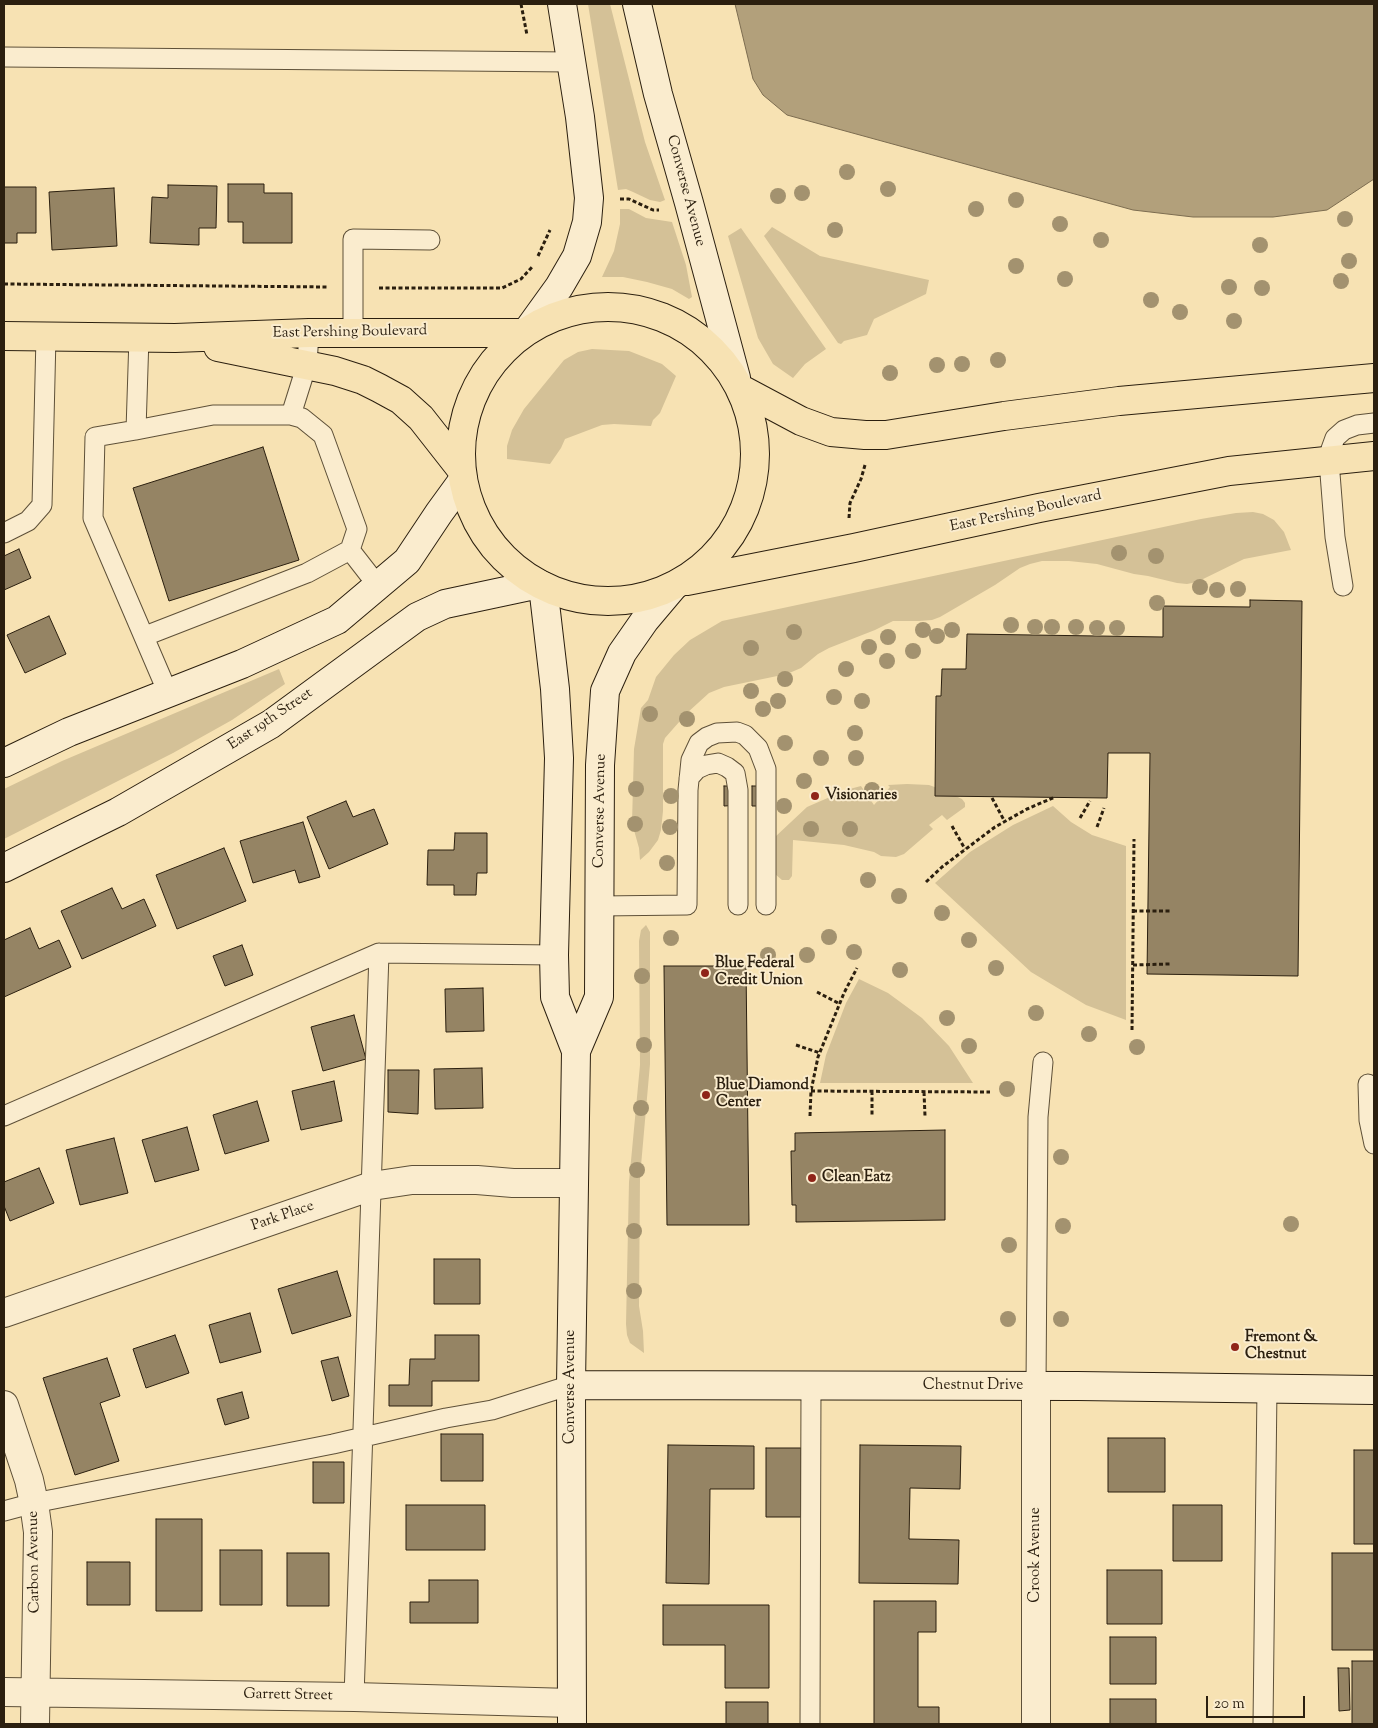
<!DOCTYPE html>
<html>
<head>
<meta charset="utf-8">
<style>
  body { margin:0 }
  #map { position:relative; width:1378px; height:1728px; overflow:hidden; background:#f7e2b3; font-family:"Sorts Mill Goudy",serif }
  canvas { display:block }
  .frame { position:absolute; inset:0; border:5px solid #2b1f0f; pointer-events:none }
  .scale { position:absolute; left:1206px; top:1696px; width:99px; height:22px; box-sizing:border-box; border:2px solid #2b1f0f; border-top:0; padding-left:6px; font-size:15px; line-height:18px; white-space:nowrap; color:#2b1f0f; -webkit-text-stroke:4px #faecce; paint-order:stroke }
</style>
</head>
<body>
<div id="map">
<canvas width="1378" height="1728"></canvas>
<div class="frame"></div>
<div class="scale">20 m</div>
</div>
<script>
const ctx = document.querySelector('canvas').getContext('2d');
ctx.lineJoin = 'round';
function fillPath(path, color) {
  ctx.fillStyle = color;
  ctx.fill(path, 'evenodd');
}
function poly(rows) {
  const path = new Path2D();
  for (const r of rows) {
    if (r.length === 3) {
      path.moveTo(r[0] + r[2], r[1]);
      path.arc(r[0], r[1], r[2], 0, 2 * Math.PI);
      continue;
    }
    path.moveTo(r[0], r[1]);
    for (let i = 2; i < r.length; i += 2) path.lineTo(r[i], r[i + 1]);
  }
  return path;
}
function strokePath(path, color, width, dash) {
  ctx.strokeStyle = color;
  ctx.lineWidth = width;
  ctx.lineCap = dash ? 'butt' : 'round';
  ctx.setLineDash(dash || []);
  ctx.stroke(path);
}
function drawText(font, color, halo, rows, align = 'center') {
  ctx.font = font + ' "Sorts Mill Goudy",serif';
  ctx.lineWidth = 4;
  ctx.setLineDash([]);
  ctx.textBaseline = 'middle';
  ctx.strokeStyle = halo;
  ctx.fillStyle = color;
  for (const [text, x, y, turn = 0] of rows) {
    ctx.save();
    ctx.translate(x, y);
    ctx.rotate((+turn || 0) * Math.PI / 180);
    ctx.textAlign = isNaN(turn) ? turn : align;
    if (halo) ctx.strokeText(text, 0, 0);
    ctx.fillText(text, 0, 0);
    ctx.restore();
  }
}
const green = poly([
  [588,4,610,4,645,142,665,200,660,202,650,200,633,192,626,189,618,190],
  [620,209,629,209,646,218,672,222,686,265,692,297,689,299,672,289,647,282,623,277,602,277,614,251,620,224],
  [772,227,820,256,929,280,926,294,874,319,867,335,844,341,841,344,838,343,764,236],
  [741,228,826,349,805,364,793,378,773,364,758,338,728,236],
  [592,349,629,351,662,364,676,376,660,413,653,420,651,426,614,424,602,425,565,439,561,448,550,464,507,459,507,446,512,430,524,409,564,360,578,352],
  [1253,512,1263,514,1274,520,1284,532,1291,550,1244,559,1197,582,1187,584,1177,583,1148,576,1134,574,1097,564,1069,561,1042,561,1030,564,1020,568,995,585,940,617,932,620,919,621,893,621,875,630,829,648,818,654,801,668,787,674,724,687,709,693,687,713,665,738,663,744,663,811,661,830,658,840,649,852,640,860,639,848,632,823,634,749,641,708,648,700,656,677,674,655,690,640,722,621,1201,519,1236,513],
  [279,669,285,684,232,720,173,753,4,839,4,789,62,761],
  [907,784,929,785,943,790,962,799,965,803,965,807,947,820,942,815,929,825,933,829,904,854,896,857,881,856,874,852,844,845,793,840,792,876,789,880,782,880,775,874,775,837,807,807,846,790,861,786,874,805,890,787,888,785],
  [1053,806,1071,822,1092,835,1126,846,1126,1020,1086,1005,1031,972,935,883,970,852,1013,825],
  [646,925,650,932,650,1064,640,1177,639,1306,643,1331,644,1353,630,1343,627,1335,626,1324,629,1182,640,1065,639,941,641,930],
  [859,979,888,993,922,1018,949,1046,973,1083,820,1083,826,1055,846,1003]
]);
const water = poly([
  [735,4,1374,4,1374,179,1327,210,1273,217,1193,217,1133,210,787,115,763,95,753,79,735,4]
]);
const building = poly([
  [228,184,264,184,264,193,292,193,292,243,243,243,243,222,228,222,228,184],
  [168,185,217,186,216,228,199,228,199,245,150,243,152,197,168,198,168,185],
  [4,187,36,187,36,233,17,233,17,243,4,243,4,187],
  [114,188,117,246,52,250,49,192,114,188],
  [263,447,299,560,169,601,133,488,263,447],
  [19,549,31,578,4,590,4,556,19,549],
  [1250,600,1302,601,1298,976,1147,974,1150,753,1108,753,1107,798,935,796,936,696,941,696,942,669,966,669,967,634,1163,637,1163,606,1250,607,1250,600],
  [49,616,66,654,25,673,7,635,49,616],
  [724,786,741,786,741,805,724,806,724,786],
  [752,786,769,786,769,806,752,806,752,786],
  [346,801,353,817,374,809,388,844,329,869,307,817,346,801],
  [303,822,320,877,299,883,295,870,253,883,240,841,303,822],
  [455,833,487,833,487,873,477,873,476,895,454,895,454,885,427,885,428,850,454,850,455,833],
  [224,848,246,901,177,929,156,875,224,848],
  [112,888,122,909,144,899,156,926,82,959,61,911,112,888],
  [30,928,39,949,59,940,71,967,4,997,4,940,30,928],
  [242,945,253,975,225,986,213,956,242,945],
  [664,966,746,966,749,1225,667,1225,664,966],
  [483,988,484,1031,446,1032,445,989,483,988],
  [354,1015,366,1059,323,1071,311,1027,354,1015],
  [482,1068,483,1108,435,1109,434,1069,482,1068],
  [388,1070,419,1070,418,1114,388,1112,388,1070],
  [334,1081,342,1121,301,1130,292,1091,334,1081],
  [257,1101,269,1141,225,1154,213,1115,257,1101],
  [187,1127,199,1170,155,1182,142,1140,187,1127],
  [945,1130,945,1220,796,1222,796,1205,792,1205,791,1151,795,1151,795,1133,945,1130],
  [114,1138,128,1193,80,1205,66,1150,114,1138],
  [39,1168,54,1203,10,1221,4,1206,4,1182,39,1168],
  [434,1259,480,1259,480,1304,434,1304,434,1259],
  [337,1271,351,1316,292,1334,278,1289,337,1271],
  [250,1313,261,1352,220,1363,209,1325,250,1313],
  [175,1335,189,1373,146,1388,133,1349,175,1335],
  [435,1335,479,1335,479,1381,432,1381,432,1406,389,1406,389,1385,409,1385,410,1359,435,1359,435,1335],
  [338,1357,349,1396,332,1401,321,1361,338,1357],
  [107,1358,120,1396,100,1403,119,1461,75,1475,43,1378,107,1358],
  [242,1392,249,1418,225,1425,217,1399,242,1392],
  [441,1434,483,1434,483,1481,441,1481,441,1434],
  [1108,1438,1165,1438,1165,1492,1108,1492,1108,1438],
  [668,1445,754,1446,754,1489,710,1489,709,1584,666,1583,668,1445],
  [860,1445,961,1446,960,1489,910,1488,909,1539,959,1540,958,1584,859,1583,860,1445],
  [766,1448,801,1448,801,1517,766,1517,766,1448],
  [1354,1450,1374,1450,1374,1544,1354,1544,1354,1450],
  [313,1462,344,1462,344,1503,313,1503,313,1462],
  [406,1505,485,1505,485,1550,406,1550,406,1505],
  [1173,1505,1222,1505,1222,1561,1173,1561,1173,1505],
  [156,1519,202,1519,202,1611,156,1611,156,1519],
  [220,1550,262,1550,262,1605,220,1605,220,1550],
  [287,1553,329,1553,329,1606,287,1606,287,1553],
  [1332,1553,1374,1553,1374,1650,1332,1650,1332,1553],
  [87,1562,130,1562,130,1605,87,1605,87,1562],
  [1107,1570,1162,1570,1162,1624,1107,1624,1107,1570],
  [429,1580,478,1580,478,1623,410,1623,410,1602,429,1602,429,1580],
  [874,1601,936,1601,936,1632,918,1632,918,1707,939,1707,939,1724,874,1724,874,1601],
  [663,1605,769,1605,769,1688,725,1688,725,1645,663,1645,663,1605],
  [1110,1637,1156,1637,1156,1684,1110,1684,1110,1637],
  [1352,1661,1374,1661,1374,1724,1352,1724,1352,1661],
  [1338,1668,1349,1668,1350,1710,1339,1711,1338,1668],
  [1110,1699,1156,1699,1156,1724,1110,1724,1110,1699],
  [726,1702,768,1702,768,1724,726,1724,726,1702]
]);
const path = poly([
  [521,4,527,35],
  [620,199,629,199,653,210,659,210],
  [538,256,550,230],
  [4,284,328,287],
  [379,288,502,288,521,279,533,266],
  [849,518,850,503,861,479,865,465],
  [992,798,1005,822],
  [1080,818,1090,801],
  [952,826,965,849],
  [1097,827,1104,808],
  [926,882,942,867,995,827,1027,809,1055,797],
  [1133,911,1170,911],
  [1133,965,1170,964],
  [817,992,840,1004],
  [1132,1030,1134,839],
  [796,1045,820,1053],
  [811,1091,990,1092],
  [872,1091,872,1116],
  [924,1092,925,1116],
  [810,1116,811,1091,818,1057,844,993,857,968]
]);
const lane = poly([
  [4,57,571,62],
  [353,332,353,239,430,240],
  [139,337,136,430,95,437,93,518,168,693],
  [291,415,307,364,309,333],
  [136,430,213,415,291,415,302,418,323,435,357,529,350,550],
  [4,533,28,521,42,505,46,336],
  [1343,586,1335,537,1329,461,1331,449,1335,438,1344,430,1357,425,1374,423],
  [145,636,307,573,350,550,378,586],
  [689,778,697,769,706,765,718,763,727,767,735,773,738,790,738,905],
  [600,906,687,905,688,790,691,760,699,743,707,737,717,733,737,732,745,735,758,748,766,769,766,905],
  [1368,1084,1369,1120,1374,1144],
  [4,1116,379,953,554,955],
  [1036,1386,1038,1117,1043,1062],
  [4,1511,34,1503,333,1444,446,1418,492,1410,571,1385],
  [354,1697,379,953],
  [810,1724,811,1385],
  [1263,1724,1267,1388]
]);
const street = poly([
  [4,1313,372,1186,412,1180,477,1180,513,1183,573,1183],
  [1036,1386,1036,1724],
  [4,1405,29,1480,34,1503,38,1532,35,1724],
  [4,1692,354,1697,571,1703]
]);
const secondary = poly([
  [637,4,658,94,689,203,736,378],
  [528,330,559,287,577,256,587,222,589,198,580,117,562,4],
  [543,586,555,689,559,758,554,955,555,997,576,1051],
  [4,763,69,732,242,664,337,620,407,561,439,513,463,480],
  [4,868,118,812,271,724,417,617,445,604,539,584],
  [571,1385,1078,1386,1374,1390],
  [572,1724,571,1385,576,1051,599,997,600,765,605,691,622,653,645,620,672,588]
]);
const primary = poly([
  [608,454,147],
  [4,336,175,338,309,333,524,333],
  [218,347,335,371,363,380,379,388,401,400,421,418,461,469],
  [741,389,801,421,831,432,865,435,886,435,1004,416,1119,401,1374,378],
  [687,581,854,548,1039,508,1229,471,1374,456]
]);
const trees = [
  [847,172],
  [888,189],
  [802,193],
  [778,196],
  [1016,200],
  [976,209],
  [1345,219],
  [1060,224],
  [835,230],
  [1101,240],
  [1260,245],
  [1349,261],
  [1016,266],
  [1065,279],
  [1341,281],
  [1229,287],
  [1262,288],
  [1151,300],
  [1180,312],
  [1234,321],
  [998,360],
  [962,364],
  [937,365],
  [890,373],
  [1119,553],
  [1156,556],
  [1200,587],
  [1238,589],
  [1217,590],
  [1157,603],
  [1011,625],
  [1035,627],
  [1052,627],
  [1076,627],
  [1097,628],
  [1117,628],
  [923,630],
  [952,630],
  [794,632],
  [937,636],
  [888,637],
  [869,647],
  [751,648],
  [913,651],
  [887,661],
  [846,669],
  [785,679],
  [751,691],
  [834,697],
  [778,701],
  [862,701],
  [763,709],
  [650,714],
  [687,719],
  [855,733],
  [785,743],
  [821,758],
  [856,758],
  [804,781],
  [636,789],
  [872,790],
  [671,796],
  [784,806],
  [635,824],
  [670,827],
  [811,829],
  [850,829],
  [667,863],
  [868,880],
  [899,896],
  [942,913],
  [829,937],
  [671,938],
  [969,940],
  [854,952],
  [768,955],
  [807,955],
  [996,968],
  [900,970],
  [642,976],
  [1036,1013],
  [947,1018],
  [1089,1034],
  [644,1045],
  [969,1046],
  [1137,1047],
  [1007,1089],
  [641,1108],
  [1061,1157],
  [637,1170],
  [1291,1224],
  [1063,1226],
  [634,1231],
  [1009,1245],
  [634,1291],
  [1008,1319],
  [1061,1319]
];
const markers = [
  [815,796,5,"#8f2418"],
  [705,973,5,"#8f2418"],
  [706,1095,5,"#8f2418"],
  [812,1178,5,"#8f2418"],
  [1235,1347,5,"#8f2418"]
];
const streetNames = [
  ["Converse Avenue",685,191,75],
  ["East Pershing Boulevard",350,333,-1],
  ["East Pershing Boulevard",1026,512,-12],
  ["East 19th Street",271,720,-34],
  ["Converse Avenue",601,811,-89],
  ["Park Place",283,1217,-19],
  ["Chestnut Drive",973,1386],
  ["Converse Avenue",571,1387,-90],
  ["Crook Avenue",1036,1555,-90],
  ["Carbon Avenue",35,1562,-91],
  ["Garrett Street",288,1696,1]
];
const poiNames = [
  ["Visionaries",825,796],
  ["Blue Federal",715,964],
  ["Credit Union",715,981],
  ["Blue Diamond",716,1086],
  ["Center",716,1103],
  ["Clean Eatz",822,1178],
  ["Fremont &",1245,1338],
  ["Chestnut",1245,1355]
];
fillPath(green, '#d4c197');
fillPath(water, '#b2a07b');
strokePath(water, '#7c6c50', 1);
fillPath(building, '#958464');
strokePath(building, '#2b1f0f', 1);
strokePath(lane, '#5e5038', 21);
strokePath(street, '#5e5038', 30);
strokePath(secondary, '#2b1f0f', 30);
strokePath(primary, '#2b1f0f', 30);
strokePath(path, '#2b1f0f', 3, [4, 2.5]);
strokePath(lane, '#faecce', 19);
strokePath(street, '#faecce', 28);
strokePath(secondary, '#faecce', 28);
strokePath(primary, '#f7e2b3', 28);
ctx.fillStyle = '#a3926f';
for (const [x, y] of trees) {
  ctx.beginPath();
  ctx.arc(x, y, 8, 0, 2 * Math.PI);
  ctx.fill();
}
for (const [x, y, r, color] of markers) {
  const dot = new Path2D();
  dot.arc(x, y, r, 0, 2 * Math.PI);
  ctx.fillStyle = color;
  ctx.fill(dot);
  strokePath(dot, '#faecce', 2);
}
drawText('15px', '#2b1f0f', '#faecce', streetNames);
drawText('bold 15px', '#2b1f0f', '#faecce', poiNames, 'left');
</script>
</body>
</html>
